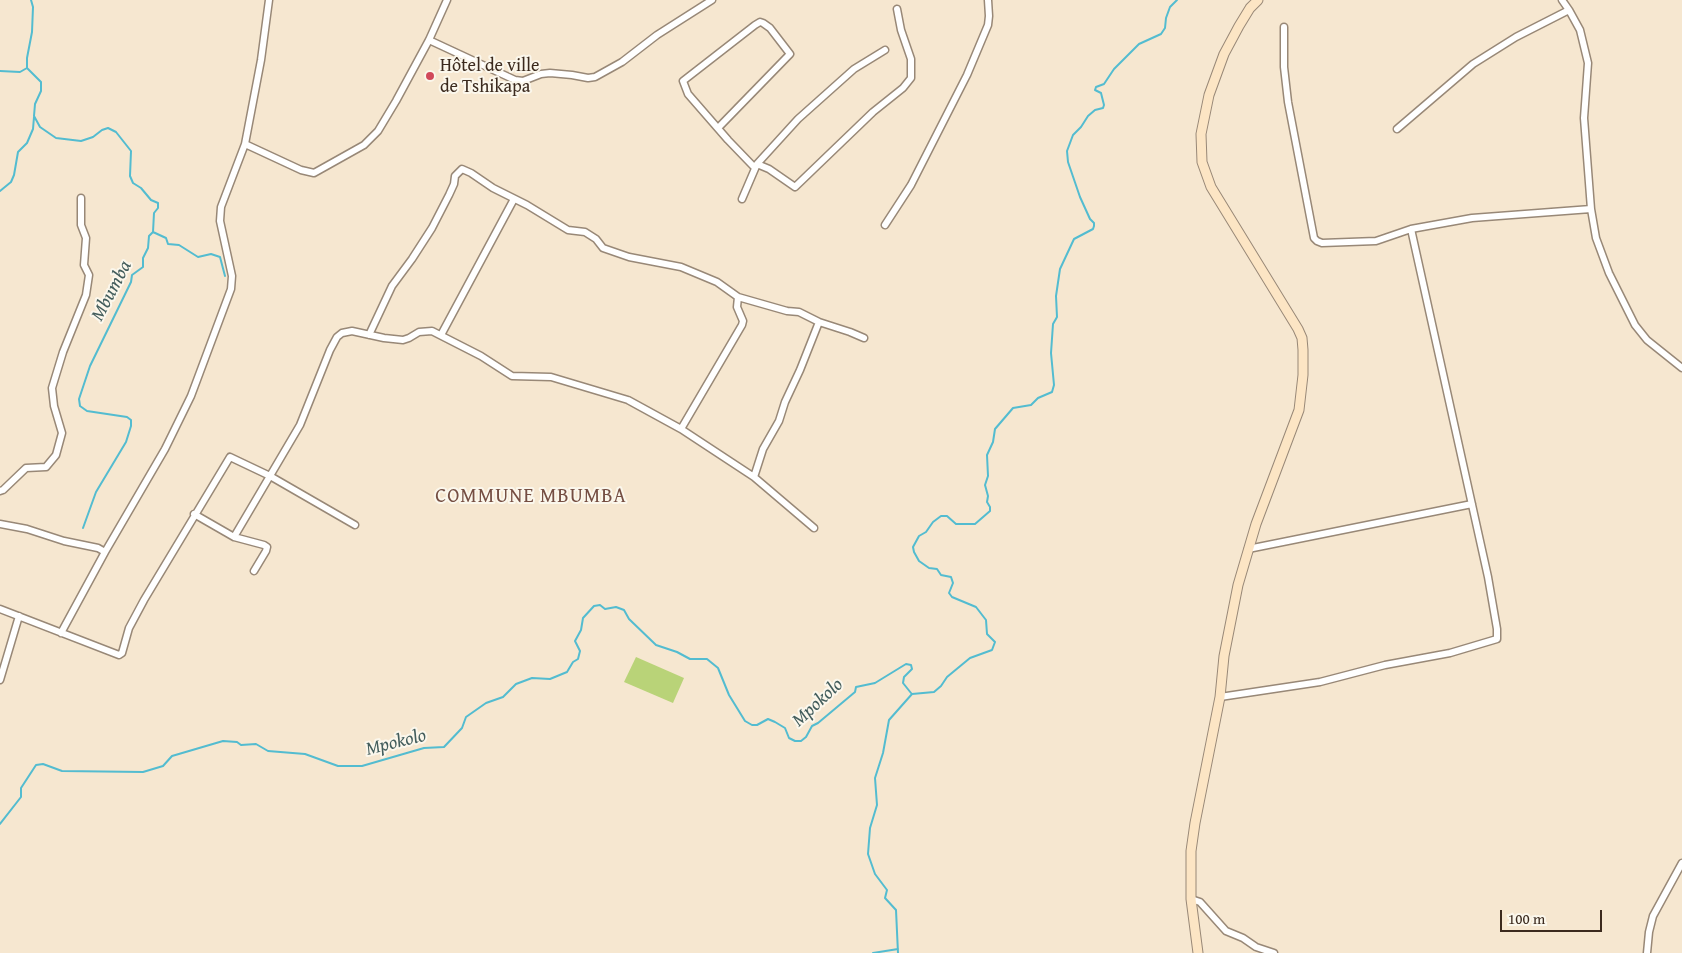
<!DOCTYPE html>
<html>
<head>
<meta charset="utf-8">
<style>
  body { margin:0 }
  #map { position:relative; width:1682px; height:953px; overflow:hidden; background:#f6e7d0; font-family:"Gentium Book Plus",serif }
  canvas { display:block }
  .scale { position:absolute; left:1500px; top:910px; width:102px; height:22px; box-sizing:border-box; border:2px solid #3b2a1e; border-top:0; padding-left:6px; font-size:15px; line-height:18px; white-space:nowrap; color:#3b2a1e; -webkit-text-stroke:4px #fbf7ec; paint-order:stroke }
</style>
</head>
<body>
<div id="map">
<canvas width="1682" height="953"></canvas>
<div class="scale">100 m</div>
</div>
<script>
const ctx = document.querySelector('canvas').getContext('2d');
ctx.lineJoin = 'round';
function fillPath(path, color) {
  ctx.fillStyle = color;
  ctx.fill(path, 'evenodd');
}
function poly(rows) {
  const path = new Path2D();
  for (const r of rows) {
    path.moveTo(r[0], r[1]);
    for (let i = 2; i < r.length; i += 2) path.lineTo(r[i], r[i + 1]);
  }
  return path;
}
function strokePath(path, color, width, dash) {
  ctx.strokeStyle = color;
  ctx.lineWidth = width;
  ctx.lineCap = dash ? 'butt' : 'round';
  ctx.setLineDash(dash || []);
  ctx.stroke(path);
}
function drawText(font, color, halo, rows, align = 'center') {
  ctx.font = font + ' "Gentium Book Plus",serif';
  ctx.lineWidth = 4;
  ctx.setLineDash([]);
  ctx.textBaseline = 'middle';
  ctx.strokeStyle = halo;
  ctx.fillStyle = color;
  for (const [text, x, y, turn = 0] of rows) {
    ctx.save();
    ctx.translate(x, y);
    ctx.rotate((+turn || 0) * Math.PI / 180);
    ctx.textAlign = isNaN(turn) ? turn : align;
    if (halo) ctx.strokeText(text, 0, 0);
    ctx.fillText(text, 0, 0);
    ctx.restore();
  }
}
const green = poly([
  [636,657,684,678,673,703,624,682]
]);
const stream = poly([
  [31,0,33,7,32,32,27,58,27,68,41,82,41,91,35,104,34,116,40,127,56,138,81,141,93,137,102,130,108,128,116,132,131,151,130,176,133,183,141,188,151,200,158,203,158,208,154,213,153,232,149,236,148,248,143,258,143,267,132,275,131,282,90,366,79,399,80,406,87,411,127,417,131,420,131,426,126,442,96,492,83,528],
  [0,71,20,72,27,68],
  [0,191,11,182,14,175,18,152,27,143,33,129,34,117],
  [153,232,166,238,168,244,179,245,198,257,211,254,220,257,225,276],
  [0,824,21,797,21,788,36,765,43,764,62,771,143,772,163,766,172,756,223,741,237,742,241,745,256,744,268,751,305,754,338,766,362,766,424,748,444,747,462,728,466,717,486,703,503,697,516,684,532,678,550,679,567,672,573,662,578,659,580,651,575,641,581,630,583,618,594,606,600,605,605,609,616,607,624,610,629,619,656,645,677,652,690,659,707,659,718,668,729,695,745,721,752,725,757,725,768,719,775,722,785,728,789,738,795,741,801,741,806,737,812,726,818,723,855,692,856,687,875,683,906,664,911,665,912,669,904,677,903,683,911,693],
  [873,953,898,949],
  [898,953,896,910,885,898,887,890,875,874,868,854,870,828,877,805,875,778,883,753,889,720,912,694,934,692,941,686,947,677,970,658,992,650,995,642,987,634,986,620,976,607,952,597,949,593,953,583,951,577,941,575,937,569,929,568,919,561,914,552,913,547,919,536,926,532,933,522,941,516,947,516,956,524,975,524,990,511,990,507,987,502,988,496,985,485,988,476,987,455,993,442,995,429,1013,408,1031,405,1038,398,1052,392,1054,385,1051,353,1053,324,1057,317,1056,296,1060,269,1074,239,1093,229,1094,226,1094,223,1090,219,1080,197,1068,162,1067,151,1073,135,1081,127,1088,116,1095,110,1103,108,1104,105,1101,93,1095,90,1096,87,1104,84,1114,69,1139,44,1161,34,1165,28,1166,18,1170,7,1177,0]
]);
const street = poly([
  [1562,0,1569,10,1580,30,1588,63,1584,118,1591,209,1596,238,1609,273,1635,325,1647,340,1682,368],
  [1284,27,1284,67,1288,102,1314,238,1317,241,1322,243,1376,241,1411,229,1472,218,1591,209],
  [429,40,515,80,523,81,541,74,550,73,572,75,588,78,595,77,622,62,657,35,712,0],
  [718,128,790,54,770,28,763,23,760,22,755,25,683,81,688,94,728,140,755,168],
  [1397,129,1473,64,1516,37,1569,10],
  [245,144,301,170,314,173,364,145,378,131,396,101,429,40,447,0],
  [757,164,769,169,795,187,873,112,903,88,911,78,911,59,901,30,897,9],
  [742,199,757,164,798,119,854,69,885,50],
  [885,225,911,185,967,75,988,25,989,16,988,0],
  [369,335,392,286,412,259,432,228,449,195,454,184,455,176,462,169,471,173,493,188,527,205,568,230,585,232,596,239,603,248,629,257,681,267,717,282,738,297,787,311,799,312,819,322,850,332,864,338],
  [441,335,514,199],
  [681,429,742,325,743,321,737,307,738,297],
  [754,477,763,449,779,421,785,402,800,370,819,322],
  [0,491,3,490,26,468,46,467,56,455,62,433,54,406,52,388,63,352,86,295,89,275,84,265,86,238,81,225,81,198],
  [194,514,234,537,264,545,267,547,266,551,254,571],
  [0,524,27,529,64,541,98,548,105,552],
  [234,537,300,425,330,350,337,337,342,333,352,331,384,338,403,340,409,338,419,332,432,331,481,356,512,376,551,377,628,400,681,429,754,477,814,528],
  [1248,549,1472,504],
  [0,609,119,655,122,653,129,628,144,600,230,457,270,476,355,525],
  [61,633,105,552,165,449,191,396,231,289,232,276,220,221,221,207,245,144,261,60,269,0],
  [0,680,19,616],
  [1220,697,1320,682,1385,665,1450,653,1497,639,1497,629,1488,577,1411,229],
  [1191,899,1200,902,1226,931,1243,938,1256,947,1274,953],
  [1647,953,1649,932,1653,916,1682,863]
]);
const secondary = poly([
  [1198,953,1191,899,1191,851,1195,823,1220,697,1224,656,1238,585,1256,524,1299,410,1303,375,1303,350,1302,338,1298,329,1211,187,1202,162,1201,134,1209,95,1224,54,1239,26,1250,8,1258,0]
]);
const markers = [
  [430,76,5,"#d1495b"]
];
const poiNames = [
  ["Hôtel de ville",440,66],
  ["de Tshikapa",440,87]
];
const waterNames = [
  ["Mbumba",112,291,-62],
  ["Mpokolo",818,703,-43],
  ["Mpokolo",396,743,-14]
];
const quarterNames = [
  ["COMMUNE MBUMBA",531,497]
];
fillPath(green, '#b9d378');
strokePath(stream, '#53bcd0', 2);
strokePath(street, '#988877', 9);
strokePath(secondary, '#988877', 11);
strokePath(street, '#fff', 6);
strokePath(secondary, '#fce5c4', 9);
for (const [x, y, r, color] of markers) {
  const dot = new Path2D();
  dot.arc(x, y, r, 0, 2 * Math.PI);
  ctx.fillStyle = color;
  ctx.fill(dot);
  strokePath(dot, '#fbf7ec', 2);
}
drawText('18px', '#3b2a1e', '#fbf7ec', poiNames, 'left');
drawText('italic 19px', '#435d5c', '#fbf7ec', waterNames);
ctx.letterSpacing = '1px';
drawText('20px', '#754e42', '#fbf7ec', quarterNames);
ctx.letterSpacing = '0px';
</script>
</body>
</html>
